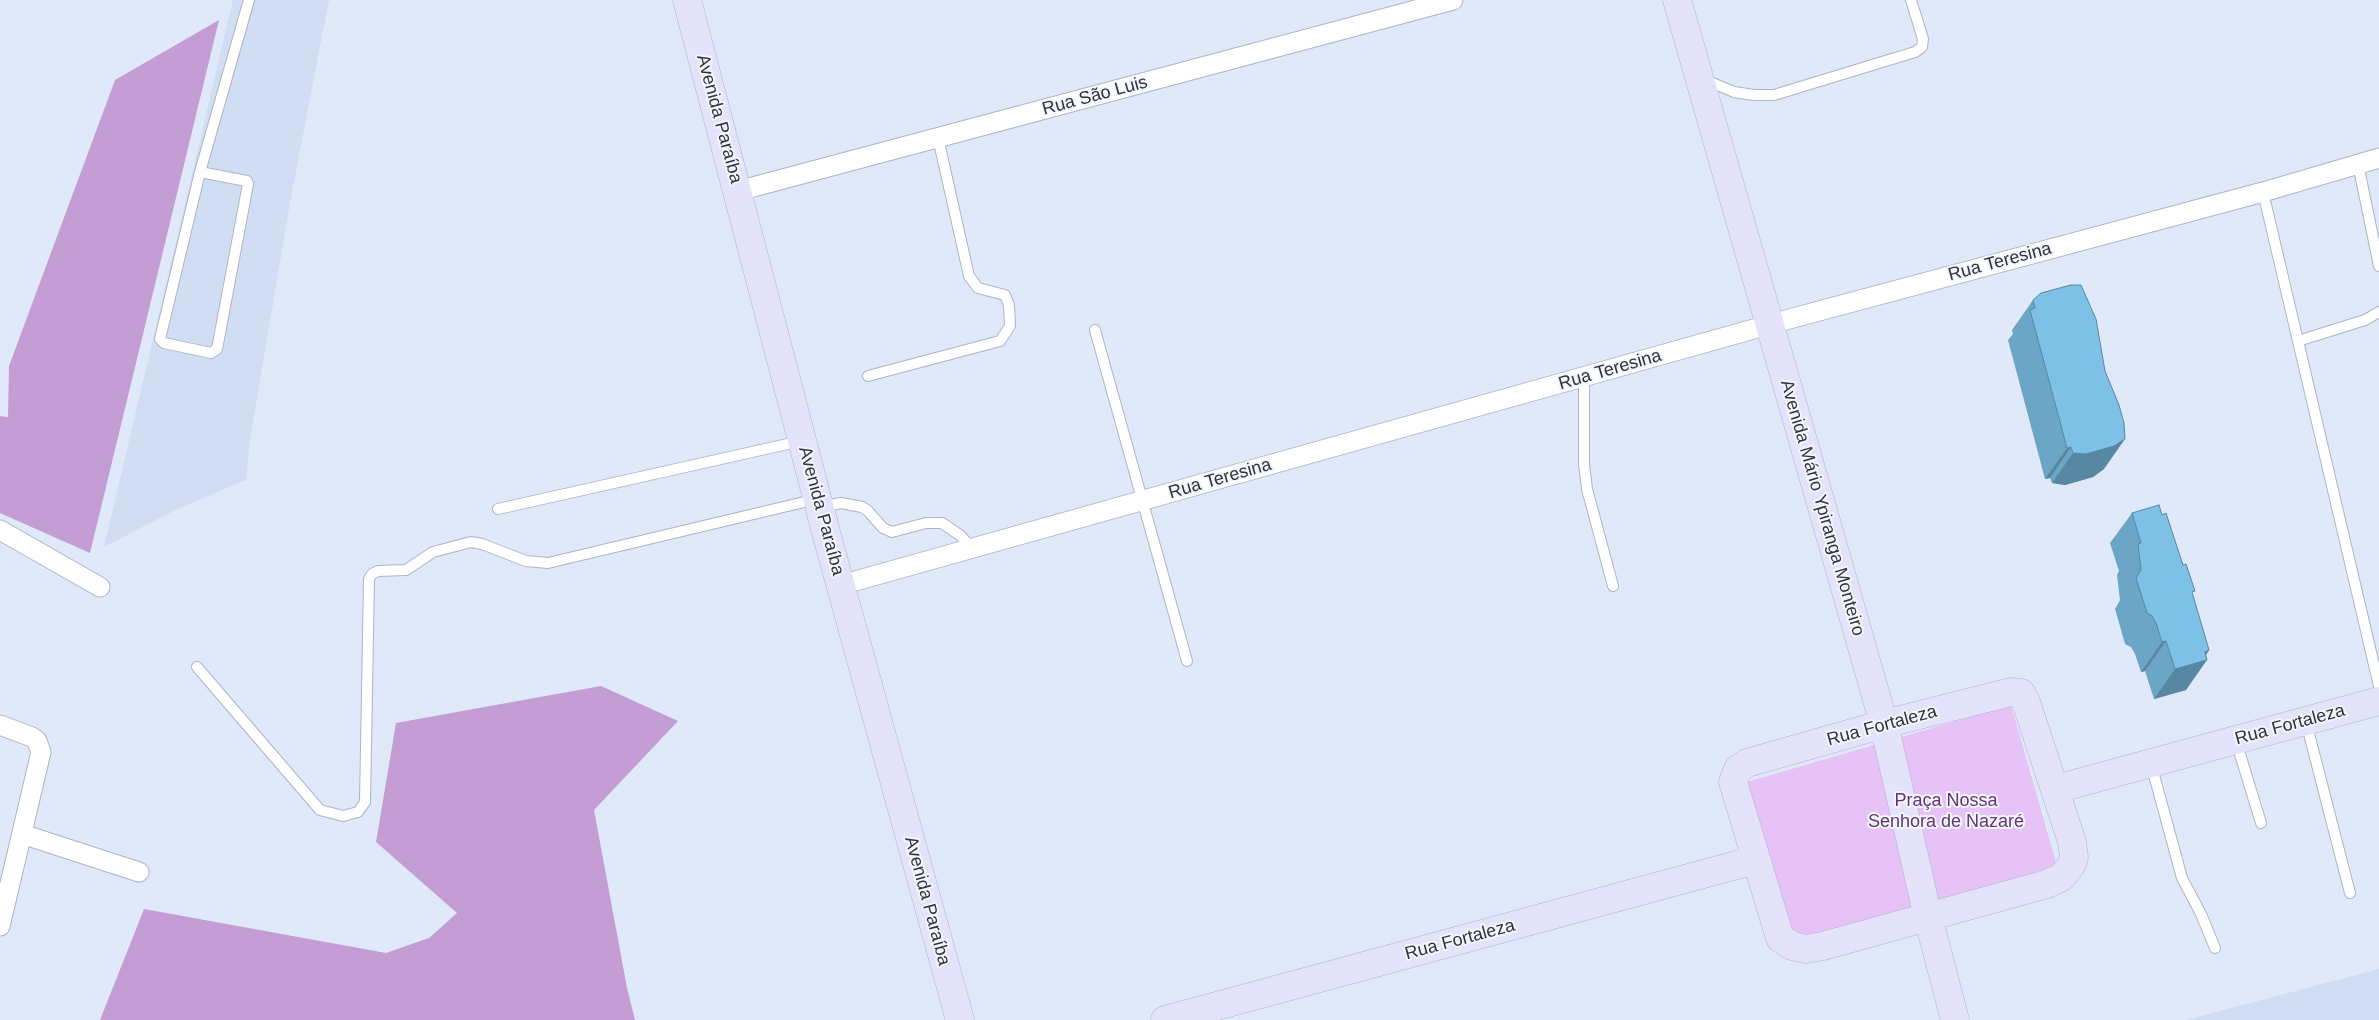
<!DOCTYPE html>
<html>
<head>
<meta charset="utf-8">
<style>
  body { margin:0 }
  canvas { display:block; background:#e0e9f9 }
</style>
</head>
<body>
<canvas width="2379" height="1020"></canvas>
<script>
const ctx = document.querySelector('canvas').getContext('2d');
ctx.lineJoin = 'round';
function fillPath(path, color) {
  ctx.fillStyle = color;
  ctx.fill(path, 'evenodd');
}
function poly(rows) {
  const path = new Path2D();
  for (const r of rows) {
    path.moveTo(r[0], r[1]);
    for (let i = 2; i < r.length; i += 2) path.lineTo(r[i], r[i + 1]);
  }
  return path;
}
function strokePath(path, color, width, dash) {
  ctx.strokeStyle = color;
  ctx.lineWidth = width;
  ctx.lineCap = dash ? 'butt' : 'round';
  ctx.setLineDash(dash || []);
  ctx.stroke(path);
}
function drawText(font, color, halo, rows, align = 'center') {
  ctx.font = font + ' Helvetica,sans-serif';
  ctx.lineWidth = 4;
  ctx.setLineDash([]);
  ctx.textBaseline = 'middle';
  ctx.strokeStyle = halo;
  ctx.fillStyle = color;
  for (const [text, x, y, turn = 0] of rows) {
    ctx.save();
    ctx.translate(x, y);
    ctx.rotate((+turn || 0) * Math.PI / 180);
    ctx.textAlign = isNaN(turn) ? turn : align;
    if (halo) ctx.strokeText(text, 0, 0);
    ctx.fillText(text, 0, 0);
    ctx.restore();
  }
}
const built = poly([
  [233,0,329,0,291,197,250,440,246,480,177,509,104,547],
  [2379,969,2379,1020,2186,1020]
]);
const green = poly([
  [2011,705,2057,866,1793,942,1747,782]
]);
const forest = poly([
  [219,20,90,553,0,513,0,416,8,417,9,366,115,80],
  [601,686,678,721,594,810,627,988,635,1020,100,1020,144,909,386,953,429,938,457,913,376,842,396,723]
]);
const lane = poly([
  [1703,79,1734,92,1754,95,1774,95,1915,52,1922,47,1923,39,1911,0],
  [2358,164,2379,266],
  [200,172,247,181,248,184,217,349,211,353,164,343,160,339,200,172,249,0],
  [2263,192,2379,686],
  [1095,330,1187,661],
  [2298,341,2365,320,2379,312],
  [868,376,1000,341,1010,326,1009,305,1005,295,978,288,969,276,938,138],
  [1584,377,1584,464,1587,489,1613,586],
  [821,507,841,503,862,507,868,511,883,528,892,532,926,523,942,523,961,536,972,549],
  [498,509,801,441],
  [197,667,320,810,343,816,358,812,365,802,369,579,372,574,378,571,406,570,433,552,471,542,482,544,526,561,548,563,817,499],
  [2306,722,2350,893],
  [2236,741,2261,823],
  [2151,764,2182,878,2201,914,2215,948]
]);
const street = poly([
  [738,191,1453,0],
  [0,530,100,587],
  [841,585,1793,318,2263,192,2379,158],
  [0,725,32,737,37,741,41,752,0,926],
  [22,834,139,872]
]);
const secondary = poly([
  [687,0,827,536,960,1020],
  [1677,0,1884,724,1928,917,1955,1020],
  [2011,692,2021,693,2026,702,2072,842,2074,857,2072,864,2062,877,2047,884,1823,946,1806,949,1792,946,1780,938,1733,782,1738,769,1747,763,1884,724,2011,692],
  [2056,789,2379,701],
  [1165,1020,1755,860]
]);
const wall = poly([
  [2033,300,2104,469,2093,477,2065,485,2052,483,2050,478,2045,479,2008,340,2013,334,2012,330],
  [2132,513,2162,515,2192,594,2209,650,2186,690,2154,699,2145,671,2141,672,2135,654,2131,647,2125,644,2115,609,2120,600,2117,575,2119,571,2110,543]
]);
const shadedWall = poly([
  [2125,439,2104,469,2093,477,2065,485,2052,483,2073,453],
  [2071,447,2050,478,2045,479,2067,448],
  [2166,641,2145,671,2141,672,2162,642],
  [2209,650,2202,661,2207,660,2186,690,2154,699,2175,669]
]);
const building = poly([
  [2071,285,2081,285,2096,319,2105,371,2119,405,2124,423,2125,439,2114,446,2086,454,2073,453,2071,447,2067,448,2030,310,2035,308,2033,300,2041,293,2071,285],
  [2159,505,2162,515,2166,513,2183,565,2186,564,2195,591,2192,592,2209,650,2205,652,2207,660,2175,669,2166,641,2162,642,2156,623,2152,616,2147,613,2136,578,2141,570,2138,544,2141,543,2132,513,2159,505]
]);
const streetNames = [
  ["Rua São Luis",1095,96,-15],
  ["Avenida Paraíba",719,119,75],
  ["Rua Teresina",2000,262,-15],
  ["Rua Teresina",1610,370,-16],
  ["Rua Teresina",1220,479,-16],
  ["Avenida Mário Ypiranga Monteiro",1822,508,74],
  ["Avenida Paraíba",821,511,75],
  ["Rua Fortaleza",2290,725,-15],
  ["Rua Fortaleza",1882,726,-15],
  ["Avenida Paraíba",927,901,75],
  ["Rua Fortaleza",1460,940,-15]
];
const parkNames = [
  ["Praça Nossa",1946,801],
  ["Senhora de Nazaré",1946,822]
];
fillPath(built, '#d0ddf2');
fillPath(green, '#e7c2f7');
fillPath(forest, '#c39dd3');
strokePath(lane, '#acb5c4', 12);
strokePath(street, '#acb5c4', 21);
strokePath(secondary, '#acb5c4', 29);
strokePath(lane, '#fff', 10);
strokePath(street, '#fff', 19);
strokePath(secondary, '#e5e2fc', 28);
fillPath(wall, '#6ca6c7');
fillPath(shadedWall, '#5887a2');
fillPath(building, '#7dc1e7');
strokePath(building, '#5887a2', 1);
drawText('18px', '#303339', '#f2f6fc', streetNames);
drawText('18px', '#643476', '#f2f6fc', parkNames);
</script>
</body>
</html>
